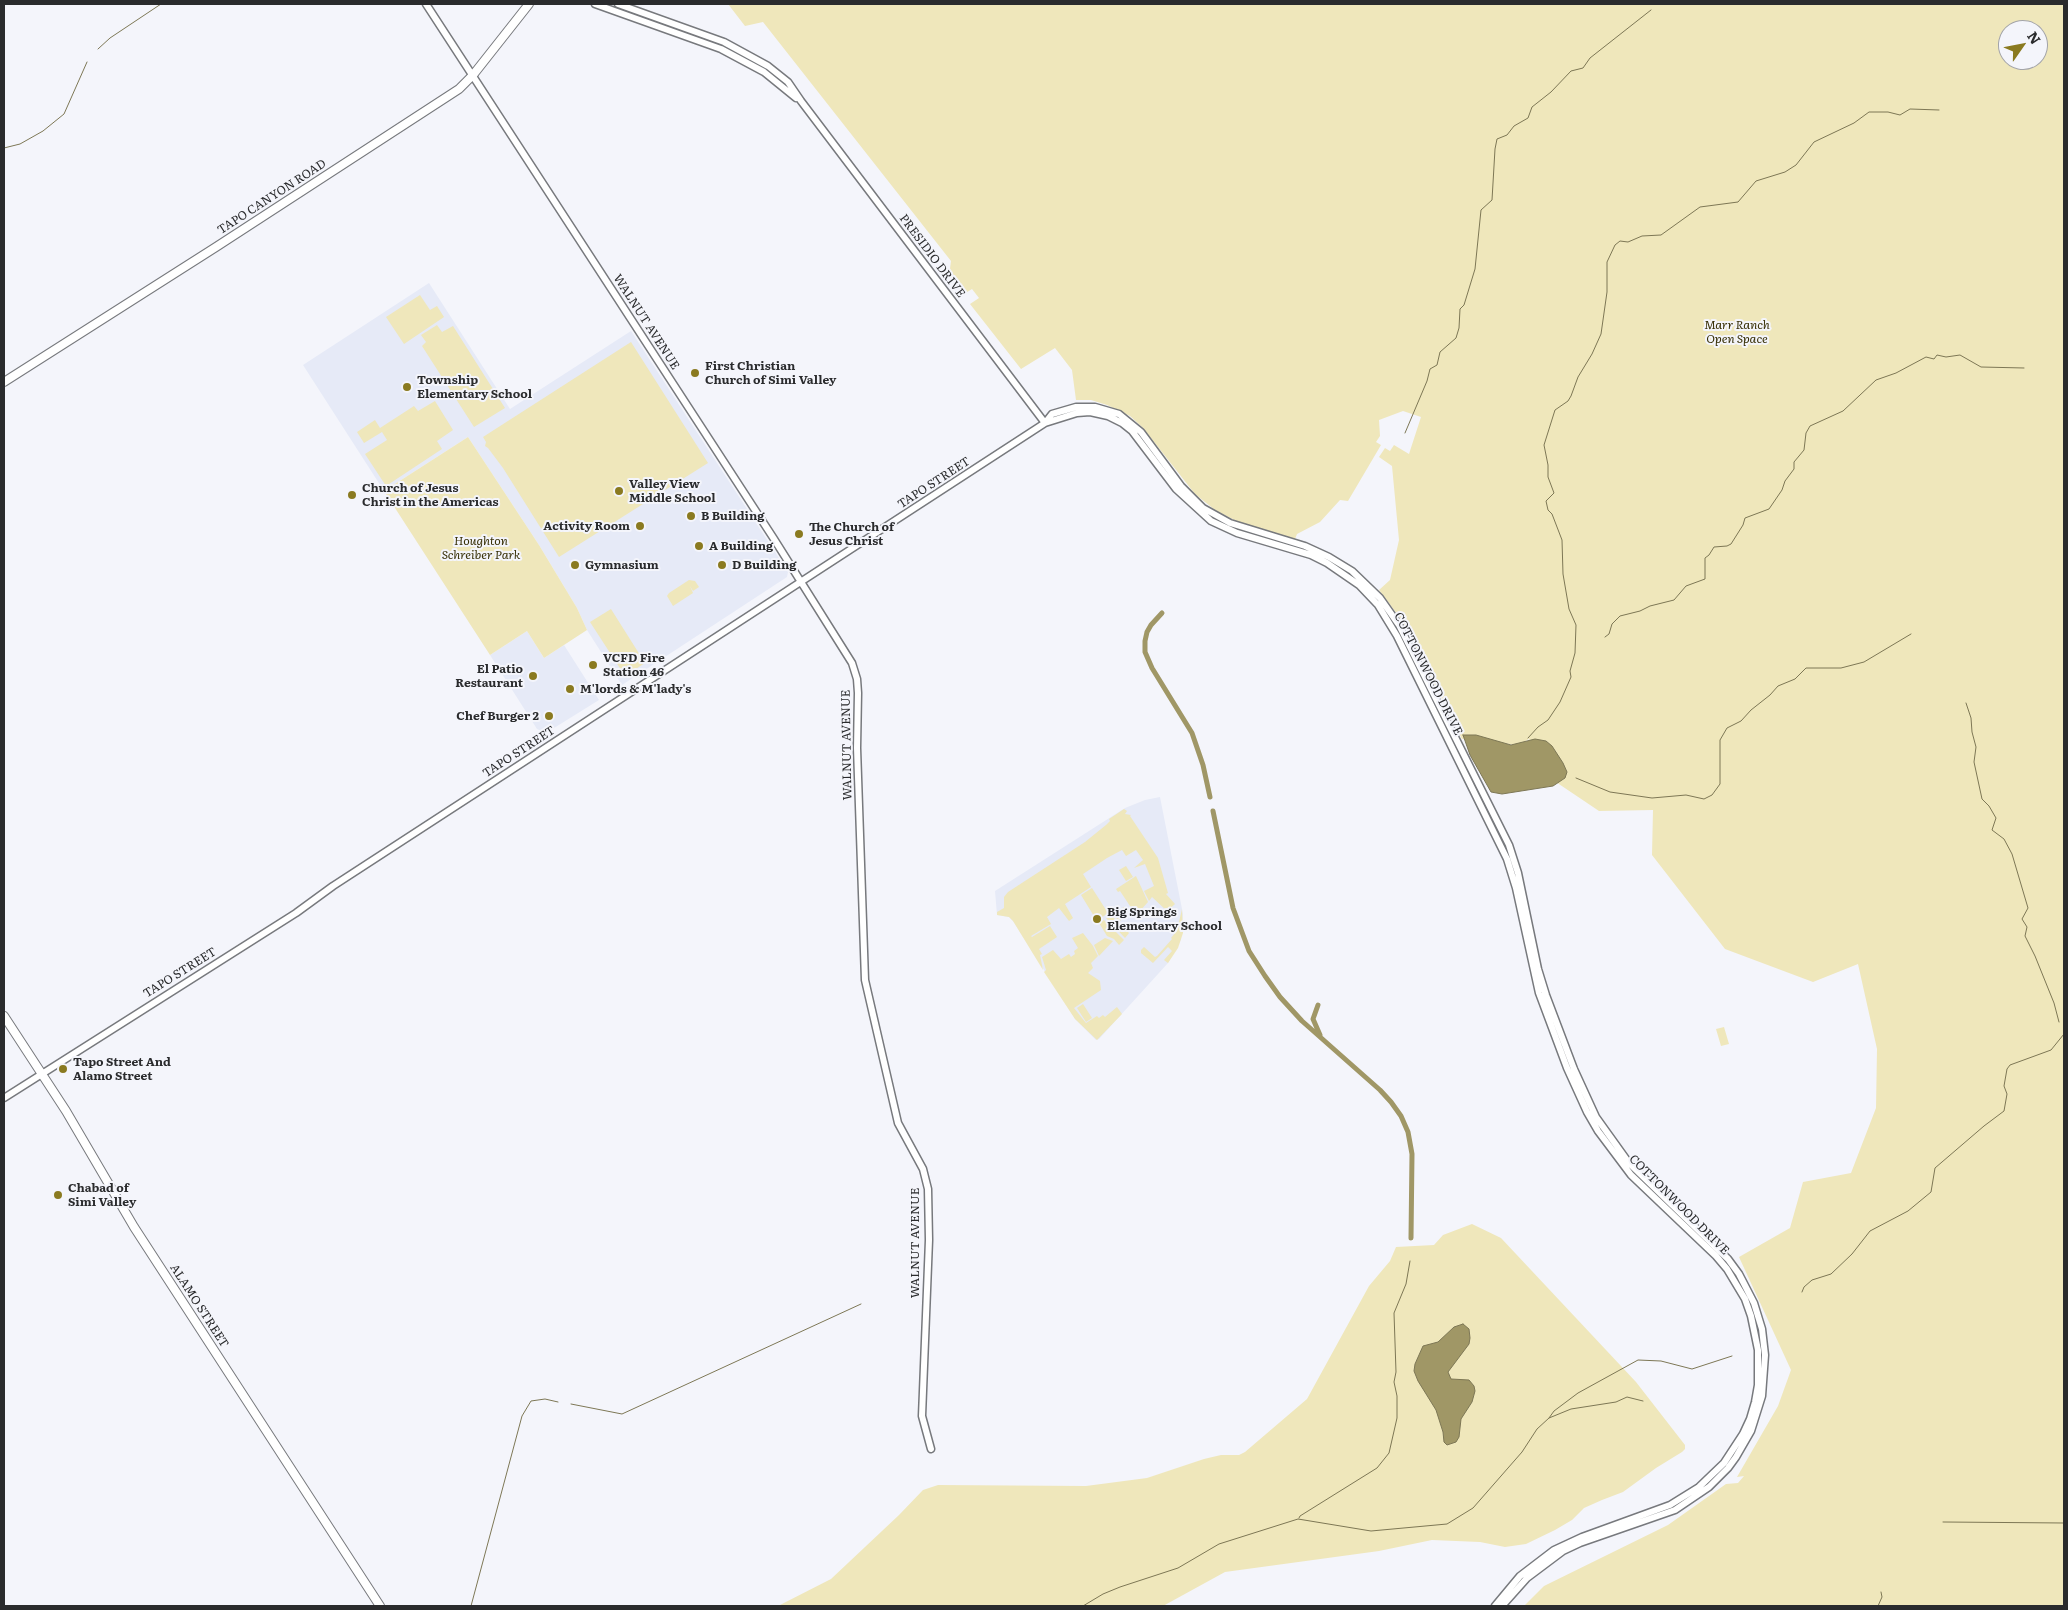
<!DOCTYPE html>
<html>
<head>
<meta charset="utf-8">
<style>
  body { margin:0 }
  #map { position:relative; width:2068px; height:1610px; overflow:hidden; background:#f4f5fb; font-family:Literata,serif }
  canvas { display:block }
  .frame { position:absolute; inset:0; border:5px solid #2a2b2d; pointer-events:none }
  .north { position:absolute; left:1998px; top:20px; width:50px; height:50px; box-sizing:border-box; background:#f4f5fb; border:1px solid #a3a4a9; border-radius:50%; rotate:57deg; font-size:14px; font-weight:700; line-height:20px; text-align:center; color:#2a2b2d }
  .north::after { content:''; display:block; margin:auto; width:18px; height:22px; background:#8a7a20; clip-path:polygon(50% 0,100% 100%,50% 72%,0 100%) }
</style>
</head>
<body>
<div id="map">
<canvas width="2068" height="1610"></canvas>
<div class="frame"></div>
<div class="north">N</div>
</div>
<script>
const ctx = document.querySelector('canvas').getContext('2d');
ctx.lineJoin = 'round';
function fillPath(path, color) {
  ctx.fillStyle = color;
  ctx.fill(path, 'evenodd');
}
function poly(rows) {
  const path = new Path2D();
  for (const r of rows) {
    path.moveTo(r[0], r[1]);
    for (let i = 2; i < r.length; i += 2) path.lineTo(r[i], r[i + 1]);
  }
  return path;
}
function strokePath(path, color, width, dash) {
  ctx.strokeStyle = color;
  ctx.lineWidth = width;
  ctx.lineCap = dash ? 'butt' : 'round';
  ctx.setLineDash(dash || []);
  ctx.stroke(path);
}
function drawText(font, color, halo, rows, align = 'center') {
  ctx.font = font + ' Literata,serif';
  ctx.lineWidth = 4;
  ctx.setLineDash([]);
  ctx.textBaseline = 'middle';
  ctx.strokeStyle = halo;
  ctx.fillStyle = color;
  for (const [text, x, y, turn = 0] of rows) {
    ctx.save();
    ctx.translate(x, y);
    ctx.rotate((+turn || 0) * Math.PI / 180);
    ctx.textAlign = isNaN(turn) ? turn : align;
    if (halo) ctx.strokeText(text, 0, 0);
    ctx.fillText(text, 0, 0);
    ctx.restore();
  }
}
const built = poly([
  [429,283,510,409,631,331,788,572,787,577,622,685,587,630,577,608,539,545,468,437,384,491,303,365],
  [527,631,544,658,564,645,599,700,546,733,537,729,490,655],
  [1160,797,1183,914,1181,940,1168,963,1099,1039,1096,1040,1075,1019,1013,921,1009,917,997,915,995,891,1125,808,1145,800]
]);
const green = poly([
  [728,4,2064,4,2064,1606,1524,1606,1544,1586,1668,1525,1726,1484,1738,1483,1744,1476,1737,1477,1778,1406,1791,1370,1739,1257,1790,1228,1803,1182,1851,1173,1876,1108,1877,1049,1858,964,1813,982,1725,949,1652,855,1653,810,1599,811,1547,776,1529,739,1519,745,1462,739,1403,622,1379,590,1390,580,1399,540,1392,466,1379,457,1385,448,1390,451,1394,445,1409,454,1421,417,1403,411,1379,420,1380,436,1376,442,1381,445,1348,501,1340,500,1320,522,1297,534,1295,539,1244,525,1215,510,1195,494,1143,428,1130,416,1107,405,1091,400,1076,400,1072,370,1055,348,1021,369,970,304,979,298,972,289,964,294,960,284,949,276,951,261,763,22,745,26],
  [2008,30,2038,30,2038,60,2008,60],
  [420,295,430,310,437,306,444,317,404,344,386,317],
  [437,325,442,332,453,326,505,408,474,427,422,346,426,342,421,335],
  [631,342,708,463,559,557,503,468,488,448,485,446,486,442,483,437],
  [435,401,453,430,437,441,442,449,386,486,365,454,387,440,382,432,364,443,357,432,375,420,380,428,414,406,418,411],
  [468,437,539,545,577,608,587,630,544,658,527,631,490,655,384,491],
  [689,580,695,581,699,587,693,591,690,586,693,593,673,606,667,596,669,593],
  [611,609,645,663,625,676,590,622],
  [1124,809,1127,811,1125,814,1131,815,1130,816,1158,858,1168,893,1166,894,1175,904,1167,911,1152,897,1149,901,1144,891,1154,886,1145,864,1134,868,1143,860,1136,850,1126,856,1122,850,1107,858,1083,874,1091,887,1065,904,1073,918,1069,921,1059,908,1047,917,1051,924,1031,936,1032,937,1050,926,1057,937,1039,949,1042,954,1040,955,1043,970,1013,921,1009,917,997,915,997,912,1004,908,1004,897,1008,892,1085,842,1106,825,1110,821,1109,819],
  [1126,866,1133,877,1126,881,1119,870],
  [1136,876,1148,902,1138,913,1130,906,1120,891,1118,892,1116,889],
  [1092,888,1108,913,1097,921,1081,895],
  [1124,907,1129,911,1120,921,1112,915],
  [1182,909,1183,933,1178,948,1168,963,1164,960,1172,951,1168,947,1153,963,1141,953,1141,950,1144,947,1155,957,1157,956,1172,939,1171,938,1175,933,1172,930,1179,922],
  [1111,915,1129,933,1125,938,1106,918],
  [1104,920,1124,940,1119,945,1114,939,1107,936,1099,923],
  [1083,933,1093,946,1098,956,1091,963,1093,968,1088,973,1100,981,1101,990,1074,1008,1086,1023,1097,1016,1099,1018,1103,1015,1105,1017,1117,1007,1122,1014,1097,1040,1075,1019,1044,972,1046,970,1042,957,1053,950,1061,959,1069,954,1071,957,1075,954,1074,951,1078,948,1072,938],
  [1105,938,1113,941,1099,956,1094,945],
  [1083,1004,1092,1018,1086,1022,1077,1008],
  [1724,1027,1729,1044,1721,1046,1716,1029],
  [1472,1224,1501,1238,1636,1382,1685,1445,1685,1449,1682,1452,1656,1468,1623,1492,1602,1500,1584,1508,1572,1520,1555,1530,1526,1544,1505,1547,1480,1542,1432,1540,1379,1551,1225,1572,1163,1606,778,1606,831,1579,899,1515,923,1490,938,1485,1086,1486,1147,1478,1204,1459,1221,1455,1239,1455,1245,1452,1307,1399,1369,1286,1390,1261,1396,1247,1434,1245,1443,1235]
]);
const water = poly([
  [1463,735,1476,735,1511,745,1535,739,1546,741,1552,746,1563,763,1567,772,1565,778,1553,786,1502,794,1491,792,1470,755,1463,735],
  [1463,1324,1469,1329,1470,1338,1469,1344,1448,1372,1451,1379,1469,1380,1474,1386,1475,1391,1472,1402,1461,1419,1459,1437,1456,1442,1447,1445,1444,1442,1443,1432,1436,1410,1418,1381,1414,1371,1415,1364,1423,1346,1438,1342,1454,1327,1463,1324]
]);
const stream = poly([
  [98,49,110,38,161,4],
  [4,148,20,144,43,131,64,114,87,62],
  [1405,433,1427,381,1430,369,1437,365,1440,352,1456,338,1459,328,1460,309,1464,305,1475,269,1481,210,1492,200,1495,149,1497,139,1507,135,1514,126,1528,118,1532,107,1551,92,1571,71,1583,68,1590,58,1651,10],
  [1605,637,1609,634,1612,624,1620,616,1640,611,1650,606,1674,600,1686,586,1705,579,1705,558,1709,555,1714,547,1727,546,1731,544,1743,525,1745,518,1769,509,1782,490,1785,481,1794,469,1794,462,1804,450,1806,433,1810,426,1843,411,1876,380,1896,373,1926,357,1934,359,1937,355,1946,357,1960,355,1981,367,2024,368],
  [1966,703,1971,718,1972,732,1976,747,1974,762,1982,799,1989,806,1996,818,1992,830,2004,839,2012,854,2028,908,2022,919,2027,927,2025,936,2035,956,2054,1003,2059,1022],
  [1528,738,1538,727,1548,720,1560,702,1571,677,1570,671,1575,653,1576,625,1569,609,1563,574,1562,540,1552,514,1548,510,1546,501,1554,493,1548,477,1548,465,1544,445,1555,410,1568,401,1571,396,1578,377,1592,354,1601,334,1607,292,1607,262,1615,245,1620,241,1628,242,1642,236,1661,235,1700,207,1738,202,1756,181,1785,172,1796,165,1814,142,1854,123,1869,112,1888,112,1900,115,1910,109,1939,110],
  [1576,778,1610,792,1652,798,1686,795,1704,799,1712,795,1720,784,1720,740,1727,728,1741,721,1751,710,1770,695,1778,686,1795,679,1806,668,1841,668,1864,662,1911,634],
  [1802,1292,1804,1287,1812,1280,1831,1274,1852,1254,1870,1231,1908,1211,1931,1192,1935,1168,1984,1126,2004,1111,2007,1094,2004,1086,2007,1069,2010,1065,2051,1050,2064,1034],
  [571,1404,622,1414,861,1304],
  [1549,1418,1554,1411,1578,1393,1638,1360,1661,1361,1692,1369,1732,1356],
  [1299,1518,1300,1516,1377,1468,1389,1453,1397,1418,1397,1396,1394,1382,1396,1372,1394,1313,1406,1284,1410,1261],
  [1943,1522,2064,1523],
  [471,1606,522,1416,531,1401,545,1399,558,1402],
  [1083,1606,1103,1594,1120,1587,1178,1568,1219,1544,1298,1519,1371,1531,1447,1524,1473,1508,1522,1452,1537,1429,1549,1418,1571,1409,1616,1402,1627,1397,1643,1401],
  [1878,1606,1882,1597,1881,1592]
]);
const canal = poly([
  [1162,613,1151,625,1147,632,1145,641,1145,652,1152,668,1192,733,1203,765,1210,797],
  [1213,811,1233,908,1249,951,1265,976,1280,997,1302,1021,1380,1090,1391,1102,1401,1116,1408,1132,1412,1154,1411,1238],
  [1318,1005,1313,1019,1320,1035]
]);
const minor = poly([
  [426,4,774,539,852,663,857,679,858,693,857,748,865,980,898,1123,923,1169,928,1189,929,1240,922,1416,931,1449],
  [595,4,721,49,764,72,796,98],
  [618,4,724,42,768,66,788,82,801,101,1045,423],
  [1045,423,1052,414,1076,407,1095,407,1119,414,1141,432,1181,486,1203,508,1230,523,1305,546,1329,557,1352,571,1380,598,1399,625,1509,845,1518,873,1538,969,1546,995,1574,1069,1596,1117,1629,1163,1728,1259,1739,1274,1754,1303,1762,1329,1765,1355,1762,1396,1751,1431,1736,1457,1728,1468,1709,1487,1675,1510,1580,1543,1563,1551,1527,1578,1502,1606],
  [4,1098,296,913,333,886,1045,423,1077,413,1090,412,1108,416,1122,423,1132,431,1176,489,1211,521,1237,533,1311,555,1327,563,1359,585,1378,605,1397,636,1507,859,1516,888,1539,993,1567,1068,1587,1112,1598,1131,1631,1175,1716,1256,1727,1269,1745,1299,1751,1316,1758,1350,1758,1385,1755,1402,1750,1419,1743,1434,1724,1463,1699,1487,1670,1505,1582,1537,1554,1550,1520,1576,1495,1606]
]);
const major = poly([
  [4,382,216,247,459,89,473,75,529,4],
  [4,1016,66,1111,134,1227,380,1606]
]);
const markers = [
  [695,373,5,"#8a7a20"],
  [407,387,5,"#8a7a20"],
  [619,491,5,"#8a7a20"],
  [352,495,5,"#8a7a20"],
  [691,516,5,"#8a7a20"],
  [640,526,5,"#8a7a20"],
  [799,534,5,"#8a7a20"],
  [699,546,5,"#8a7a20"],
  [575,565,5,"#8a7a20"],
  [722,565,5,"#8a7a20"],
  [593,665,5,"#8a7a20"],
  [533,676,5,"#8a7a20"],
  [570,689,5,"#8a7a20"],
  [549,716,5,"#8a7a20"],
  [1097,919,5,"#8a7a20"],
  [63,1069,5,"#8a7a20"],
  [58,1195,5,"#8a7a20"]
];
const streetNames = [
  ["TAPO CANYON ROAD",272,197,-33],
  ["PRESIDIO DRIVE",932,256,53],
  ["WALNUT AVENUE",646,322,57],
  ["TAPO STREET",934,483,-33],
  ["COTTONWOOD DRIVE",1428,674,63],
  ["WALNUT AVENUE",847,745,-91],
  ["TAPO STREET",519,752,-33],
  ["TAPO STREET",180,973,-32],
  ["COTTONWOOD DRIVE",1679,1205,45],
  ["WALNUT AVENUE",915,1243,-90],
  ["ALAMO STREET",199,1306,57]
];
const parkNames = [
  ["Marr Ranch",1737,325],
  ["Open Space",1737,339],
  ["Houghton",481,541],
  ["Schreiber Park",481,555]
];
const poiNames = [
  ["First Christian",705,366],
  ["Church of Simi Valley",705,380],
  ["Township",417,380],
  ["Elementary School",417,394],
  ["Valley View",629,484],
  ["Middle School",629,498],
  ["Church of Jesus",362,488],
  ["Christ in the Americas",362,502],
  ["B Building",701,516],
  ["Activity Room",630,526,"right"],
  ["The Church of",809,527],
  ["Jesus Christ",809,541],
  ["A Building",709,546],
  ["Gymnasium",585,565],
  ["D Building",732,565],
  ["VCFD Fire",603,658],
  ["Station 46",603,672],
  ["El Patio",523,669,"right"],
  ["Restaurant",523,683,"right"],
  ["M'lords & M'lady's",580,689],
  ["Chef Burger 2",539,716,"right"],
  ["Big Springs",1107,912],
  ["Elementary School",1107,926],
  ["Tapo Street And",73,1062],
  ["Alamo Street",73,1076],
  ["Chabad of",68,1188],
  ["Simi Valley",68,1202]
];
fillPath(built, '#e6eaf7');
fillPath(green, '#efe7bb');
fillPath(water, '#a09766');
strokePath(water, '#7d7755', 1);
strokePath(stream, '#7d7755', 1);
strokePath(canal, '#a09766', 5);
strokePath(minor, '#77797d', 9);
strokePath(major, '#77797d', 10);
strokePath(minor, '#fff', 6);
strokePath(major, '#fff', 8);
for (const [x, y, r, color] of markers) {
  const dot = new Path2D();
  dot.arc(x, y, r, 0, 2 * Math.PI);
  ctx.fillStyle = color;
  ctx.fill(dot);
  strokePath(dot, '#f4f5fb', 2);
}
drawText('12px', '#2a2b2d', '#f4f5fb', streetNames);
drawText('italic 12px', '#383006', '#f4f5fb', parkNames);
drawText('bold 12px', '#2a2b2d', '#f4f5fb', poiNames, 'left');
</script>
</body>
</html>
